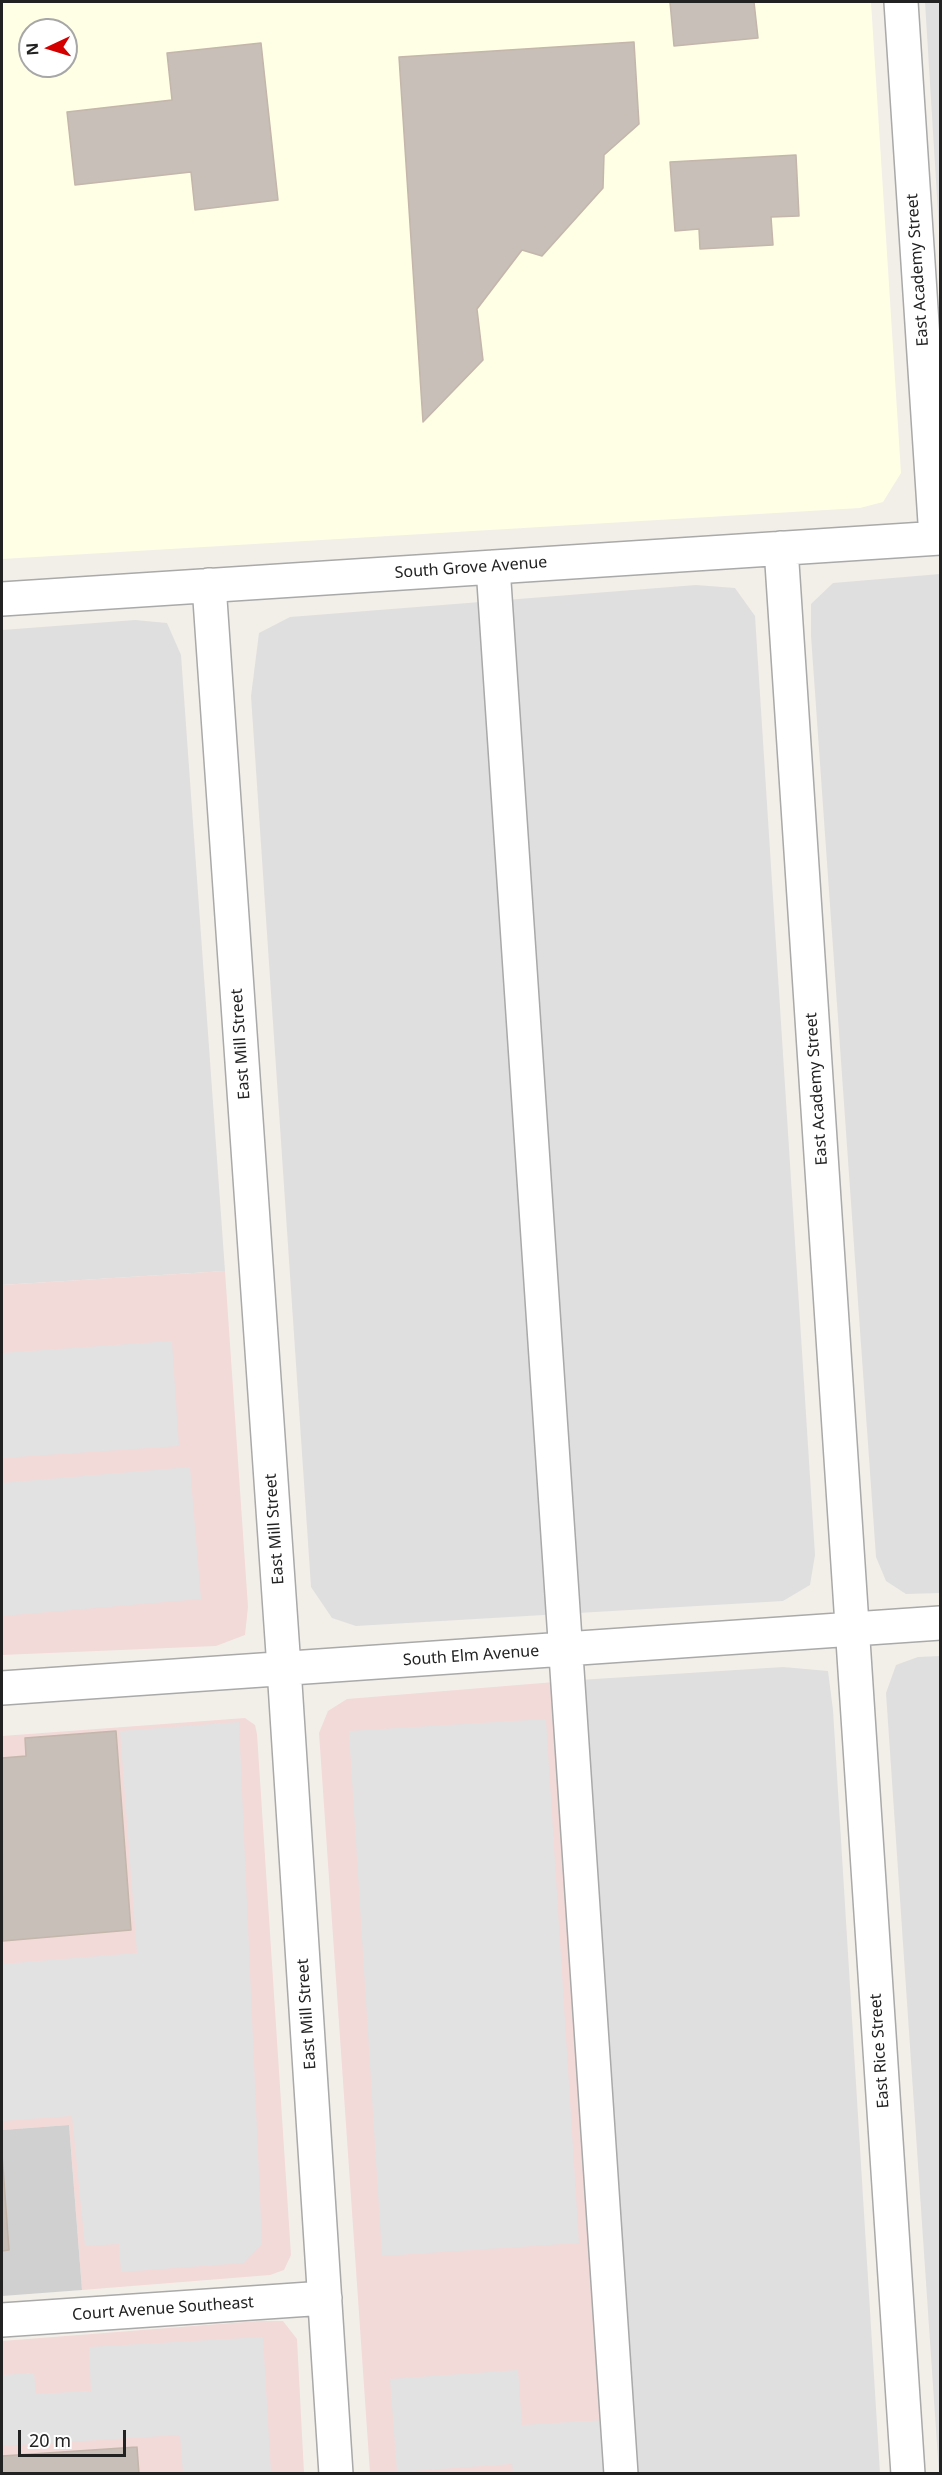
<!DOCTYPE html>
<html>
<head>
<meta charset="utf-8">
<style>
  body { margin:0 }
  #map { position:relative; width:942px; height:2475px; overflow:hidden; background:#f2efe9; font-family:"Noto Sans",sans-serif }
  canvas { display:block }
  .frame { position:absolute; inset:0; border:3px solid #222; pointer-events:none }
  .north { position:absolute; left:18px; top:18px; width:60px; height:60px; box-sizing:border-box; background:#fff; border:2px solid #a7a7a7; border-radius:50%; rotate:266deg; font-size:16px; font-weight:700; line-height:24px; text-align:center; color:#222 }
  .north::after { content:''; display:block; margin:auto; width:21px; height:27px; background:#d40000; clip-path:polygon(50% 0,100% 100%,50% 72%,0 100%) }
  .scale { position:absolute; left:18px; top:2430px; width:108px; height:27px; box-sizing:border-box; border:3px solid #222; border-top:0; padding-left:8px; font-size:18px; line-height:21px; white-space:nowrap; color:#222; -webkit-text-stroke:4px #fff; paint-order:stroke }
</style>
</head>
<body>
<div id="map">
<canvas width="942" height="2475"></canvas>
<div class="frame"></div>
<div class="north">N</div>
<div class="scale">20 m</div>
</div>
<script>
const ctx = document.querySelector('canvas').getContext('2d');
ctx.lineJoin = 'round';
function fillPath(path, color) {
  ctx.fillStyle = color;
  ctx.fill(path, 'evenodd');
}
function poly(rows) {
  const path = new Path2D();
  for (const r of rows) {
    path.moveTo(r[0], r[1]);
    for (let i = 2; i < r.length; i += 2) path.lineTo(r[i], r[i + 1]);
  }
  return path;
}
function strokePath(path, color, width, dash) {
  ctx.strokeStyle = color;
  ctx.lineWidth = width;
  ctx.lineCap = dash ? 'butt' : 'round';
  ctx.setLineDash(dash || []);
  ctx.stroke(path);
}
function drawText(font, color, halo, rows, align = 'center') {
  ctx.font = font + ' "Noto Sans",sans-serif';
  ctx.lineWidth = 6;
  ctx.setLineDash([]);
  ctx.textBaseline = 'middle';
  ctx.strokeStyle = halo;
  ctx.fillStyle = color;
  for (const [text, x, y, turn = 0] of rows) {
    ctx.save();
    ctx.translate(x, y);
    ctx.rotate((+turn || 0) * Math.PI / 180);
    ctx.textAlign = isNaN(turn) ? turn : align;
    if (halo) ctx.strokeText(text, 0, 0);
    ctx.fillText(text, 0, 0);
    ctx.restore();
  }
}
const residential = poly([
  [925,2,940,2,940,246],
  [940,574,940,1593,906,1594,886,1581,876,1557,811,636,811,604,833,583],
  [696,585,735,588,755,616,815,1555,810,1585,783,1601,356,1626,332,1618,311,1587,251,696,259,633,290,617],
  [135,620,167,623,181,655,225,1271,2,1285,2,630],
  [940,1656,940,2473,939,2474,886,1693,896,1665,918,1657],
  [783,1667,828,1671,833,1710,880,2473,636,2473,579,1680]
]);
const commercial = poly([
  [225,1271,248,1607,245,1635,216,1646,2,1655,2,1285],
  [579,1680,636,2473,370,2473,319,1733,328,1711,347,1699],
  [245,1718,255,1725,257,1734,291,2255,284,2270,270,2275,82,2290,69,2125,2,2130,2,1736],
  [258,2321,283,2321,297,2339,304,2473,2,2474,2,2341]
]);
const education = poly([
  [2,2,871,2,901,473,883,502,860,508,2,559],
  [30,30,66,30,66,66,30,66]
]);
const religious = poly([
  [69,2125,82,2290,2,2296,2,2130]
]);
const parking = poly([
  [172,1341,179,1446,2,1458,2,1353],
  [190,1467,201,1599,2,1616,2,1483],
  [546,1719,579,2243,382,2256,349,1731],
  [239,1722,262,2244,244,2263,121,2272,119,2244,85,2246,72,2116,2,2121,2,1964,137,1953,120,1731],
  [263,2337,271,2473,183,2473,180,2435,2,2446,2,2375,34,2373,36,2394,91,2391,89,2347],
  [518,2370,522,2425,605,2420,609,2473,513,2473,512,2464,397,2472,390,2379]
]);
const building = poly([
  [670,2,754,2,758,38,674,46,670,2],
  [634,42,639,124,604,155,603,188,542,256,522,250,477,309,483,360,423,422,399,57,634,42],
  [261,43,278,200,195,210,191,172,75,185,67,112,172,100,167,53,261,43],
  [796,155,799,216,771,217,773,245,700,249,699,229,675,231,670,162,796,155],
  [116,1731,131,1930,3,1941,2,1758,26,1756,25,1738,116,1731],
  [2,2154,9,2250,2,2251,2,2154],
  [137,2447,139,2474,2,2474,2,2456,137,2447]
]);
const minor = poly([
  [901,2,936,538],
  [781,548,908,2474],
  [493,567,621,2474],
  [209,585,284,1668,336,2474],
  [2,599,940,538],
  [2,1688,940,1623],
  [2,2320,325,2298]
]);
const streetNames = [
  ["East Academy Street",918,270,-94],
  ["South Grove Avenue",471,568,-4],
  ["East Mill Street",241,1044,-94],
  ["East Academy Street",817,1089,-94],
  ["East Mill Street",275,1529,-94],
  ["South Elm Avenue",471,1656,-4],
  ["East Mill Street",307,2014,-94],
  ["East Rice Street",880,2051,-94],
  ["Court Avenue Southeast",163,2309,-4]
];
fillPath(residential, '#e0dfdf');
fillPath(commercial, '#f2dad9');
fillPath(education, '#ffffe5');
fillPath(religious, '#d0d0d0');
fillPath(parking, '#e2e2e2');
fillPath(building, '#c7bfb8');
strokePath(building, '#c4b6ab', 1.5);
strokePath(minor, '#a9a9a9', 36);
strokePath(minor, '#fff', 33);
drawText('16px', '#222', '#fff', streetNames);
</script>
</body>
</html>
